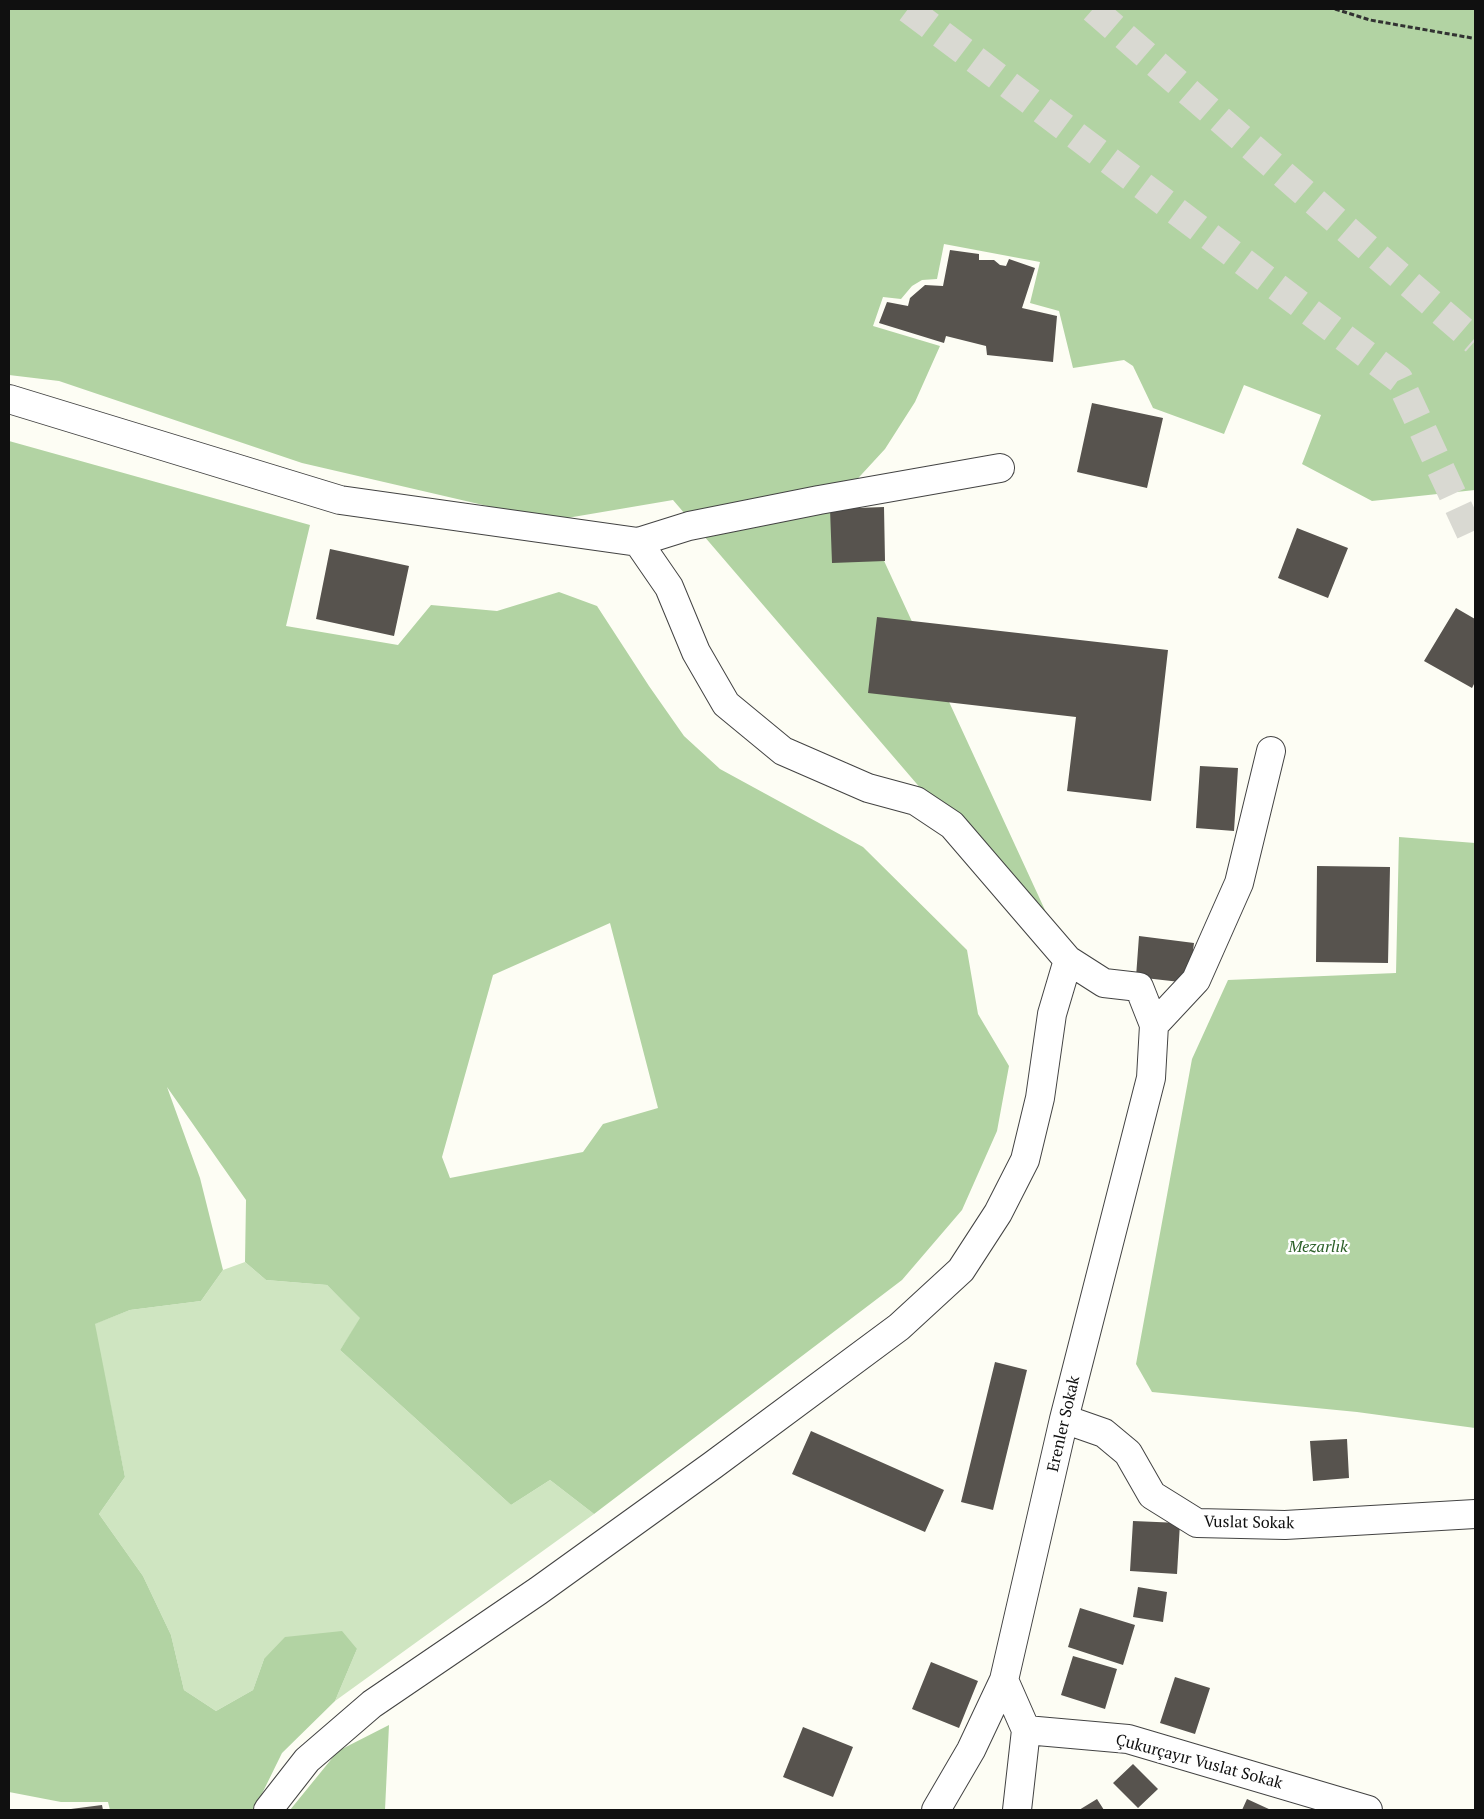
<!DOCTYPE html>
<html>
<head>
<meta charset="utf-8">
<style>
  body { margin:0 }
  #map { position:relative; width:1484px; height:1819px; overflow:hidden; background:#fdfdf4; font-family:"PT Serif",serif }
  canvas { display:block }
  .frame { position:absolute; inset:0; border:10px solid #101010; pointer-events:none }
</style>
</head>
<body>
<div id="map">
<canvas width="1484" height="1819"></canvas>
<div class="frame"></div>
</div>
<script>
const ctx = document.querySelector('canvas').getContext('2d');
ctx.lineJoin = 'round';
function fillPath(path, color) {
  ctx.fillStyle = color;
  ctx.fill(path, 'evenodd');
}
function poly(rows) {
  const path = new Path2D();
  for (const r of rows) {
    path.moveTo(r[0], r[1]);
    for (let i = 2; i < r.length; i += 2) path.lineTo(r[i], r[i + 1]);
  }
  return path;
}
function strokePath(path, color, width, dash) {
  ctx.strokeStyle = color;
  ctx.lineWidth = width;
  ctx.lineCap = dash ? 'butt' : 'round';
  ctx.setLineDash(dash || []);
  ctx.stroke(path);
}
function drawText(font, color, halo, rows, align = 'center') {
  ctx.font = font + ' "PT Serif",serif';
  ctx.lineWidth = 5;
  ctx.setLineDash([]);
  ctx.textBaseline = 'middle';
  ctx.strokeStyle = halo;
  ctx.fillStyle = color;
  for (const [text, x, y, turn = 0] of rows) {
    ctx.save();
    ctx.translate(x, y);
    ctx.rotate((+turn || 0) * Math.PI / 180);
    ctx.textAlign = isNaN(turn) ? turn : align;
    if (halo) ctx.strokeText(text, 0, 0);
    ctx.fillText(text, 0, 0);
    ctx.restore();
  }
}
const green = poly([
  [245,1262,266,1280,327,1285,361,1318,340,1350,511,1505,550,1480,594,1514,335,1701,357,1649,264,1659,253,1690,216,1711,184,1690,171,1635,143,1576,99,1514,125,1477,94,1324,130,1310,201,1301,223,1270]
]);
const forest = poly([
  [9,9,1475,9,1475,490,1372,501,1302,464,1321,415,1244,385,1224,434,1153,408,1133,366,1124,360,1073,368,1059,311,1030,303,1040,262,944,244,937,279,922,280,912,286,901,299,883,297,873,326,940,346,915,402,885,449,850,487,1068,960,673,500,567,518,509,511,302,463,59,381,9,375],
  [9,441,310,525,286,626,398,645,431,605,497,611,559,592,597,606,649,686,684,736,720,769,863,847,967,950,978,1014,1009,1066,997,1131,962,1210,902,1280,594,1514,550,1480,511,1505,340,1350,360,1318,327,1285,266,1280,245,1262,246,1200,167,1087,200,1178,223,1270,201,1301,130,1310,95,1324,125,1477,99,1514,143,1576,171,1635,184,1690,216,1711,253,1690,264,1659,285,1637,342,1631,357,1649,335,1701,282,1753,254,1810,110,1810,108,1802,61,1802,9,1792],
  [610,923,658,1108,603,1124,583,1152,450,1178,442,1157,493,975],
  [1399,837,1475,843,1475,1428,1357,1412,1152,1392,1136,1364,1192,1059,1228,980,1396,973],
  [389,1725,385,1810,290,1810,338,1751]
]);
const building = poly([
  [950,250,979,254,979,260,994,260,1000,265,1006,266,1009,259,1035,268,1022,308,1057,316,1053,362,987,355,986,346,946,336,944,343,879,323,887,302,908,306,910,298,925,285,943,286],
  [1092,403,1163,418,1147,488,1077,472],
  [884,507,885,561,832,563,830,509],
  [1297,528,1348,548,1328,598,1278,578],
  [330,549,409,566,394,636,316,619],
  [1456,608,1475,619,1475,682,1472,688,1424,661],
  [877,617,1168,650,1151,801,1067,791,1076,717,868,693],
  [1200,766,1238,768,1234,831,1196,828],
  [1317,866,1390,867,1388,963,1316,962],
  [1139,936,1194,943,1189,983,1136,977],
  [995,1362,1027,1370,993,1510,961,1502],
  [811,1431,944,1490,925,1532,792,1474],
  [1347,1439,1349,1478,1313,1481,1310,1441],
  [1133,1521,1180,1523,1177,1574,1130,1571],
  [1138,1587,1167,1592,1163,1622,1133,1617],
  [1080,1608,1135,1625,1123,1665,1068,1647],
  [1073,1656,1117,1669,1105,1709,1061,1695],
  [931,1662,978,1681,959,1728,912,1709],
  [1175,1677,1210,1688,1195,1734,1160,1723],
  [803,1727,853,1747,833,1797,783,1777],
  [1133,1764,1158,1789,1138,1808,1113,1783],
  [1097,1799,1104,1810,1079,1810],
  [1247,1799,1271,1810,1242,1810],
  [102,1805,103,1810,71,1810,71,1809]
]);
const majorTunnel = poly([
  [908,9,1399,379,1475,543],
  [1093,9,1475,341]
]);
const path = poly([
  [1335,9,1370,20,1472,38]
]);
const minor = poly([
  [9,399,340,500,638,542,669,587,696,652,726,704,783,751,868,788,916,801,952,825,1068,960,1104,983,1139,987,1154,1025,1151,1078,1064,1419,1004,1680,971,1750,936,1810],
  [638,542,689,526,819,500,1000,468],
  [1154,1025,1196,980,1239,883,1271,751],
  [1064,1419,1104,1433,1128,1453,1152,1495,1197,1523,1285,1525,1475,1514],
  [1004,1680,1026,1730,1017,1810],
  [1026,1730,1128,1739,1368,1810],
  [268,1810,307,1760,372,1704,538,1591,713,1465,899,1327,961,1270,998,1213,1025,1160,1040,1098,1052,1014,1068,960]
]);
const parkNames = [
  ["Mezarlık",1318,1247]
];
const streetNames = [
  ["Erenler Sokak",1064,1424,-77],
  ["Vuslat Sokak",1249,1523,1],
  ["Çukurçayır Vuslat Sokak",1199,1762,15]
];
fillPath(green, '#cfe5c1');
fillPath(forest, '#b2d3a3');
fillPath(building, '#57534e');
strokePath(majorTunnel, '#d9d9d2', 28, [28, 14]);
strokePath(minor, '#434343', 30);
strokePath(path, '#323232', 3, [5, 2.5]);
strokePath(minor, '#fff', 28);
drawText('italic 16px', '#2c6028', '#fff', parkNames);
drawText('16px', '#101010', '#fff', streetNames);
</script>
</body>
</html>
